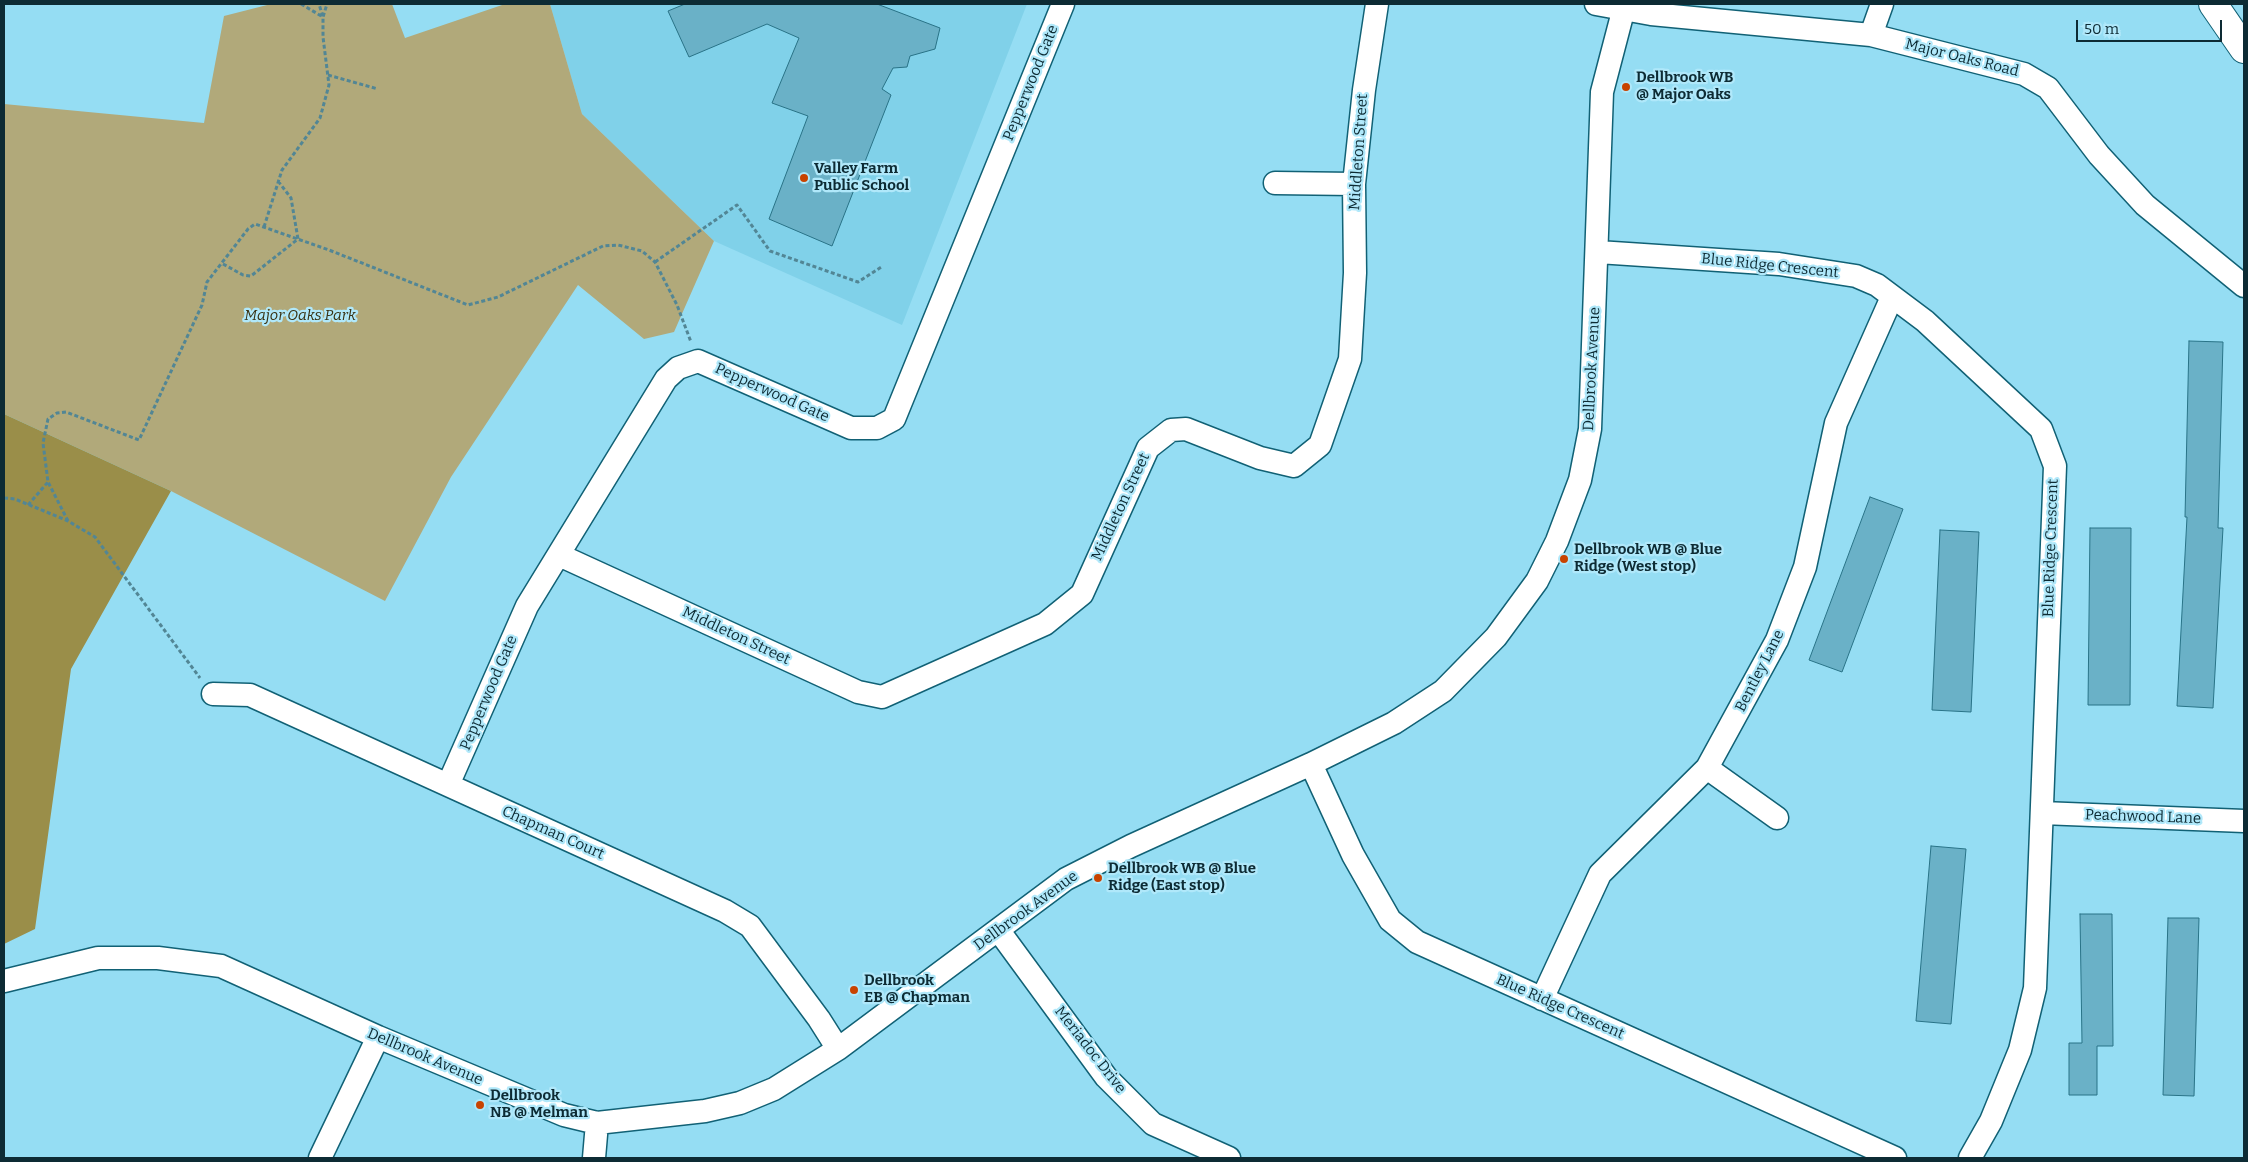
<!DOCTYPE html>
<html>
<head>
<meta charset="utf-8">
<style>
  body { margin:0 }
  #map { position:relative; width:2248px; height:1162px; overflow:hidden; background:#95ddf3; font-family:Bitter,serif }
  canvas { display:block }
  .frame { position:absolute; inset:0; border:5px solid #0d2b34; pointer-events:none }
  .scale { position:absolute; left:2076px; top:20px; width:146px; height:22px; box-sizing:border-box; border:2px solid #0d2b34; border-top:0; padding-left:6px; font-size:15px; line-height:18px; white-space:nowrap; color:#0d2b34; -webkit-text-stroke:4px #b0e8fa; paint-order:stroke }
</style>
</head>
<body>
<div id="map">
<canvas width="2248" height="1162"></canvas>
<div class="frame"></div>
<div class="scale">50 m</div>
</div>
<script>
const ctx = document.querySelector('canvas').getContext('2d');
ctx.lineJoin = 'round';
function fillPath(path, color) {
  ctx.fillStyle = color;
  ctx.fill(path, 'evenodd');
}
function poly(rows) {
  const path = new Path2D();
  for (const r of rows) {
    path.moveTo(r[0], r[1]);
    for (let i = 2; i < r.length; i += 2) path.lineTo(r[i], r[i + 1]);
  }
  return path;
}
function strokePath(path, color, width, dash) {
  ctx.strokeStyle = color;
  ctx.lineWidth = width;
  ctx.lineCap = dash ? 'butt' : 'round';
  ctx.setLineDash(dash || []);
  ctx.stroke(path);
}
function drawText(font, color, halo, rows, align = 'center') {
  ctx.font = font + ' Bitter,serif';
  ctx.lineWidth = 4.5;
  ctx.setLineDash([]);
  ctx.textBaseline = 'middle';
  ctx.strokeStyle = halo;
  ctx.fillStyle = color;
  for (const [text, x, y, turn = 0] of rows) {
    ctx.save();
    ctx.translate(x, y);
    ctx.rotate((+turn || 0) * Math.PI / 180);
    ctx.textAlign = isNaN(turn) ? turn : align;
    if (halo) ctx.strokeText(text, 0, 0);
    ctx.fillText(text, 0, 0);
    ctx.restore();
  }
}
const built = poly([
  [550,4,1027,4,902,325,714,241,582,114]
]);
const green = poly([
  [271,4,392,4,405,38,505,4,550,4,582,114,714,241,674,332,644,339,578,285,451,477,385,601,171,491,4,414,4,104,204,123,224,16]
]);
const forest = poly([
  [4,414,171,491,71,669,35,929,4,944]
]);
const building = poly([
  [685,4,877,4,940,28,935,49,910,56,907,67,893,68,882,89,891,95,832,246,769,219,808,116,772,103,799,38,767,24,689,57,668,11,685,4],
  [2189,341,2223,342,2218,528,2223,528,2213,708,2177,706,2187,517,2185,517,2189,341],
  [1870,497,1903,509,1842,672,1809,660,1870,497],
  [2090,528,2131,528,2130,705,2088,705,2090,528],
  [1940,530,1979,532,1971,712,1932,710,1940,530],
  [1931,846,1966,849,1951,1024,1916,1021,1931,846],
  [2080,914,2112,914,2113,1046,2097,1046,2097,1095,2069,1095,2069,1043,2082,1043,2080,914],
  [2168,918,2199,918,2194,1096,2163,1095,2168,918]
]);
const path = poly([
  [301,4,323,17,327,4],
  [328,75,378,89],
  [264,227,282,170,320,118,329,85,323,37,323,17,319,4],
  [655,262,737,205,770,251,858,282,883,266],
  [223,264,243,275,251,276,298,239,291,198,278,181],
  [4,498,15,499,68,521,95,537,200,678],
  [28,505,48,482],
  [68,521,48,482,43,443,48,419,57,413,66,412,139,440,202,305,207,282,248,229,255,224,329,250,468,305,498,297,603,246,618,245,642,251,655,262,677,305,691,342]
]);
const minor = poly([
  [1596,4,1651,14,1871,35,2024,74,2048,88,2099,155,2145,205,2244,286],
  [1871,35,1882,4],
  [1275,183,1354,184],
  [1598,252,1779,264,1856,276,1877,285,1925,321,2041,429,2055,466,2035,988,2020,1050,1991,1121,1970,1158],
  [559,555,858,692,882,697,1045,624,1082,594,1148,448,1171,430,1186,429,1260,458,1294,466,1320,445,1350,359,1355,273,1354,184,1364,90,1377,4],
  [213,694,250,695,725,911,750,926,819,1019,838,1049],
  [1311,764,1353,855,1390,920,1417,942,1895,1158],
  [1707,768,1777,818],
  [448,785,527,606,666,379,678,368,698,361,851,428,877,428,894,419,1063,4],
  [2042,813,2244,821],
  [999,931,1106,1077,1153,1124,1229,1158],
  [4,981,98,958,158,958,221,966,378,1037,564,1115,597,1123,705,1111,740,1103,774,1089,838,1049,1066,879,1131,846,1311,764,1394,723,1443,691,1496,637,1537,581,1557,541,1580,480,1590,429,1602,92,1625,4],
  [1542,999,1600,874,1707,768,1777,640,1805,567,1836,423,1892,297],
  [320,1158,378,1037],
  [594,1158,597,1123]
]);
const tertiary = poly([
  [2213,4,2244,49]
]);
const markers = [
  [1626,87,5,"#c84300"],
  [804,178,5,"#c84300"],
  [1564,559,5,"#c84300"],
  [1098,878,5,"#c84300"],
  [854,990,5,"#c84300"],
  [480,1105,5,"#c84300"]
];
const streetNames = [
  ["Major Oaks Road",1962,58,14],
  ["Pepperwood Gate",1031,83,-68],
  ["Middleton Street",1359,152,-86],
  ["Blue Ridge Crescent",1770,266,6],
  ["Dellbrook Avenue",1592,369,-87],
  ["Pepperwood Gate",772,393,24],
  ["Middleton Street",1121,507,-65],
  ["Blue Ridge Crescent",2051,548,-88],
  ["Middleton Street",736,636,25],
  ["Bentley Lane",1760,671,-63],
  ["Pepperwood Gate",489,693,-67],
  ["Peachwood Lane",2143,817,2],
  ["Chapman Court",553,833,24],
  ["Dellbrook Avenue",1026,911,-36],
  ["Blue Ridge Crescent",1560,1007,24],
  ["Meriadoc Drive",1090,1050,52],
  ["Dellbrook Avenue",425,1057,23]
];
const poiNames = [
  ["Dellbrook WB",1636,78],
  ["@ Major Oaks",1636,95],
  ["Valley Farm",814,169],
  ["Public School",814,186],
  ["Dellbrook WB @ Blue",1574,550],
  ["Ridge (West stop)",1574,567],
  ["Dellbrook WB @ Blue",1108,869],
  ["Ridge (East stop)",1108,886],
  ["Dellbrook",864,981],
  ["EB @ Chapman",864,998],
  ["Dellbrook",490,1096],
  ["NB @ Melman",490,1113]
];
const parkNames = [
  ["Major Oaks Park",300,316]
];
fillPath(built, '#80d1e9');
fillPath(green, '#b1a97a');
fillPath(forest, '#9a8e49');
fillPath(building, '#6ab1c7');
strokePath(building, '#297387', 1);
strokePath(minor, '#116175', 25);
strokePath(tertiary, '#116175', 30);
strokePath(path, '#528695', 3, [4, 2.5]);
strokePath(minor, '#fff', 22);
strokePath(tertiary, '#fff', 28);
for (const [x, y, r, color] of markers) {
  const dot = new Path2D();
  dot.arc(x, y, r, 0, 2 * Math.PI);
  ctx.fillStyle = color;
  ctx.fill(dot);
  strokePath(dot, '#b0e8fa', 2);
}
drawText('15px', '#0d2b34', '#b0e8fa', streetNames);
drawText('bold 15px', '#0d2b34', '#b0e8fa', poiNames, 'left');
drawText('italic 15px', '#383213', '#b0e8fa', parkNames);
</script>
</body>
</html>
